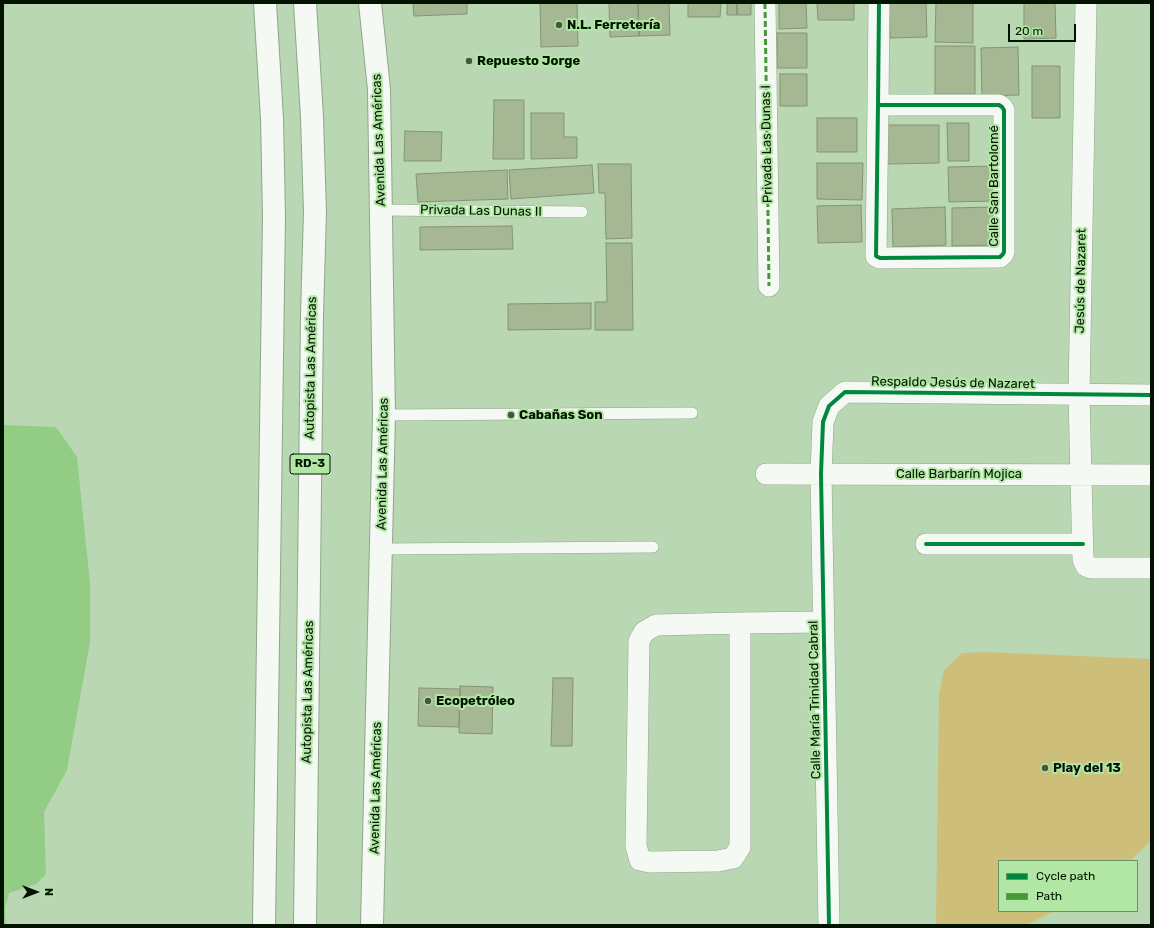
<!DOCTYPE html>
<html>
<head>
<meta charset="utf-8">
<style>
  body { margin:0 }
  #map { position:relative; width:1154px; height:928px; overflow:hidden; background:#bad7b4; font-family:Rubik,sans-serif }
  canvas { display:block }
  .frame { position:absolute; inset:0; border:4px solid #021400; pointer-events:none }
  .legend { position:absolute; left:998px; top:860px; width:140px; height:52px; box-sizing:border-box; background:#b1e6a5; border:1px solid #6b9263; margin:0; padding:5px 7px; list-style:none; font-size:12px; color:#021400 }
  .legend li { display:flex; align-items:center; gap:8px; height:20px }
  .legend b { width:20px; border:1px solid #6b9263 }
  .north { position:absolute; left:16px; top:872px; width:40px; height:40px; -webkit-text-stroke:3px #b1e6a5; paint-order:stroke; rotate:90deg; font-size:11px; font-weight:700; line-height:16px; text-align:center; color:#021400 }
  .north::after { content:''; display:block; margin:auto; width:14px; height:18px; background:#021400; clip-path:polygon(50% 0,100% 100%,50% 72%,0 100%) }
  .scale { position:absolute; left:1008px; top:24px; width:68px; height:18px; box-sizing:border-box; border:2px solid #021400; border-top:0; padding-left:5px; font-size:12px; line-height:14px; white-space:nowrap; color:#021400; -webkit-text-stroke:3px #b1e6a5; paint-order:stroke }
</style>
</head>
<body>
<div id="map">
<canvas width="1154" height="928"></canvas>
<div class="frame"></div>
<ul class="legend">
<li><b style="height:5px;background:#00873e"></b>Cycle path</li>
<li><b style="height:5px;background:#479839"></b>Path</li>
</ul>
<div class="north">N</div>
<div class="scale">20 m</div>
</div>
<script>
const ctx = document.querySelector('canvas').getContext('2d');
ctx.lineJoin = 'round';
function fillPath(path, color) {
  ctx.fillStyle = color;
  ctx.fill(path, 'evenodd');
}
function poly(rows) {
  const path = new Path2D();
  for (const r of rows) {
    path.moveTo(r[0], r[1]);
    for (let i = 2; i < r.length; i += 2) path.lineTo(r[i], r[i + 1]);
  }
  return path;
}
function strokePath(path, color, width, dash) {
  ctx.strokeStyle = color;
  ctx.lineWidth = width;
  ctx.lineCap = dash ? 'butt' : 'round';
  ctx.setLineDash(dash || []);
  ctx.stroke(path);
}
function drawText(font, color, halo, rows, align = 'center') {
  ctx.font = font + ' Rubik,sans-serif';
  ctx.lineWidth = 4;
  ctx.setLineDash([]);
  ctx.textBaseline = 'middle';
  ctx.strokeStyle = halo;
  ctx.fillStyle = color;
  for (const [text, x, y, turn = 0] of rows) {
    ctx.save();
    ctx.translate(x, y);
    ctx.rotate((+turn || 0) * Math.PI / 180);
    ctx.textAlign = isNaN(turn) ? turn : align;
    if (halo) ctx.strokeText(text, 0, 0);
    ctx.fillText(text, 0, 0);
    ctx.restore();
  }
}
const green = poly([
  [985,652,1151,659,1151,841,1130,861,999,861,999,911,1055,911,1026,925,936,925,939,694,944,670,962,653]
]);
const water = poly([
  [3,425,56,427,77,457,90,583,90,642,67,770,44,812,46,874,36,884,9,893,5,908,6,925,3,925]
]);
const building = poly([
  [413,3,467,3,467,14,414,16,413,3],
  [540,3,577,3,578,46,541,47,540,3],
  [609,3,638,3,639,36,610,37,609,3],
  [638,3,669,3,670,35,639,36,638,3],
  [688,3,721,3,720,17,688,17,688,3],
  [727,3,737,3,737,15,727,15,727,3],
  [737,3,751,3,751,15,737,15,737,3],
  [779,3,806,3,807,28,779,29,779,3],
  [817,3,854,3,854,20,818,20,817,3],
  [889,3,926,3,927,37,890,38,889,3],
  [936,3,973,3,973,43,935,42,936,3],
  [1024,3,1055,3,1056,38,1024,39,1024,3],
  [777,33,807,33,807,68,777,68,777,33],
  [935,46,975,46,975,94,935,94,935,46],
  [1018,47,1019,95,982,96,981,48,1018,47],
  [1032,66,1060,66,1060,118,1032,118,1032,66],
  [780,74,807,74,807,106,780,106,780,74],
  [494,100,524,100,524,159,493,159,494,100],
  [531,113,564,113,564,137,577,137,577,158,531,159,531,113],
  [817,118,857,118,857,152,817,152,817,118],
  [947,123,969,123,969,161,948,161,947,123],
  [886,125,939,125,939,163,887,164,886,125],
  [405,131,442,132,441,161,404,161,405,131],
  [817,163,863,163,862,200,817,199,817,163],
  [598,164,631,164,632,238,606,239,605,193,599,193,598,164],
  [592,165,594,193,511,199,509,170,592,165],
  [995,166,995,201,949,202,948,167,995,166],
  [507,170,508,199,418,202,416,174,507,170],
  [861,205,862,242,818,243,817,206,861,205],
  [945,207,946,245,893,247,892,209,945,207],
  [993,207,994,245,952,246,952,208,993,207],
  [512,226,513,249,420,250,420,227,512,226],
  [606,243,632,243,633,330,595,330,595,302,607,302,606,243],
  [591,303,591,329,508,330,508,304,591,303],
  [553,678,573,678,572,746,551,746,553,678],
  [460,686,493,687,492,734,459,733,460,686],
  [419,688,460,689,459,727,418,726,419,688]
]);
const lane = poly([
  [381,210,582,212],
  [384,415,692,413],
  [381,549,653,547]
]);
const street = poly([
  [765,3,769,286],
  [1086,3,1079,395,1083,559,1086,566,1091,568,1151,568],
  [878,105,999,105,1002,107,1004,110,1004,252,1003,254,1000,257,880,258,876,256,878,105,879,3],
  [766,474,1151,475],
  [926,544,1083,544],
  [740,623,740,847,733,858,718,861,650,862,640,860,636,846,639,641,644,632,656,625,740,623,824,622],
  [829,925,821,474,823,422,829,406,845,392,1151,395]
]);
const secondary = poly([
  [370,3,379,89,384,415,372,925]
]);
const highway = poly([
  [264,925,274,216,272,119,265,3],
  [305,925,312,315,315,212,312,117,305,3]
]);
const quiet = poly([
  [765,3,769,286]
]);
const cycleway = poly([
  [878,105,999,105,1002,107,1004,110,1004,252,1003,254,1000,257,880,258,876,256,878,105,879,3],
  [926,544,1083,544],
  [829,925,821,474,823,422,829,406,845,392,1151,395]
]);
const markers = [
  [559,25,4,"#42583f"],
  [469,61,4,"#42583f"],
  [511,415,4,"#42583f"],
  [428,701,4,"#42583f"],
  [1045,768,4,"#42583f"]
];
const shields = [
  [310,464,40]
];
const shieldNames = [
  ["RD-3",310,464]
];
const poiNames = [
  ["N.L. Ferretería",567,25],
  ["Repuesto Jorge",477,61],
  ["Cabañas Son",519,415],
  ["Ecopetróleo",436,701],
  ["Play del 13",1053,768]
];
const streetNames = [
  ["Avenida Las Américas",379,140,-92],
  ["Privada Las Dunas I",767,144,-91],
  ["Calle San Bartolomé",994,186,-90],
  ["Privada Las Dunas II",481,211,1],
  ["Jesús de Nazaret",1081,281,-89],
  ["Autopista Las Américas",311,368,-89],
  ["Respaldo Jesús de Nazaret",953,383,1],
  ["Avenida Las Américas",383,464,-89],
  ["Calle Barbarín Mojica",959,474],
  ["Autopista Las Américas",308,692,-89],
  ["Calle María Trinidad Cabral",815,700,-91],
  ["Avenida Las Américas",376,788,-89]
];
fillPath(green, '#cdbe79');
fillPath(water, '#92cc85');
fillPath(building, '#a6b893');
strokePath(building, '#839374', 1);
strokePath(lane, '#8fa68a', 12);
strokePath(street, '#8fa68a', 22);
strokePath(secondary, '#8fa68a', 24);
strokePath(highway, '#8fa68a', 24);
strokePath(lane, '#f5f9f4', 11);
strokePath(street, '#f5f9f4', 21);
strokePath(secondary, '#f5f9f4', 22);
strokePath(highway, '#f5f9f4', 22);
strokePath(quiet, '#479839', 3, [6, 3]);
strokePath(cycleway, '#00873e', 4);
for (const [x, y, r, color] of markers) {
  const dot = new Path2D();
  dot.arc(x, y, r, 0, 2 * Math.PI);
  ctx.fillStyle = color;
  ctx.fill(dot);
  strokePath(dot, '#b1e6a5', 1.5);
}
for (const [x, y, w] of shields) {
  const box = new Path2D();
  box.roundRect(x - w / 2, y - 10, w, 20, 3);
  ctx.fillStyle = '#b1e6a5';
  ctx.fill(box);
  strokePath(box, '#021400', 1);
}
drawText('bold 12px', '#021400', null, shieldNames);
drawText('bold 13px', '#021400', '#b1e6a5', poiNames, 'left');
drawText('13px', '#021400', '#b1e6a5', streetNames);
</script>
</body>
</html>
